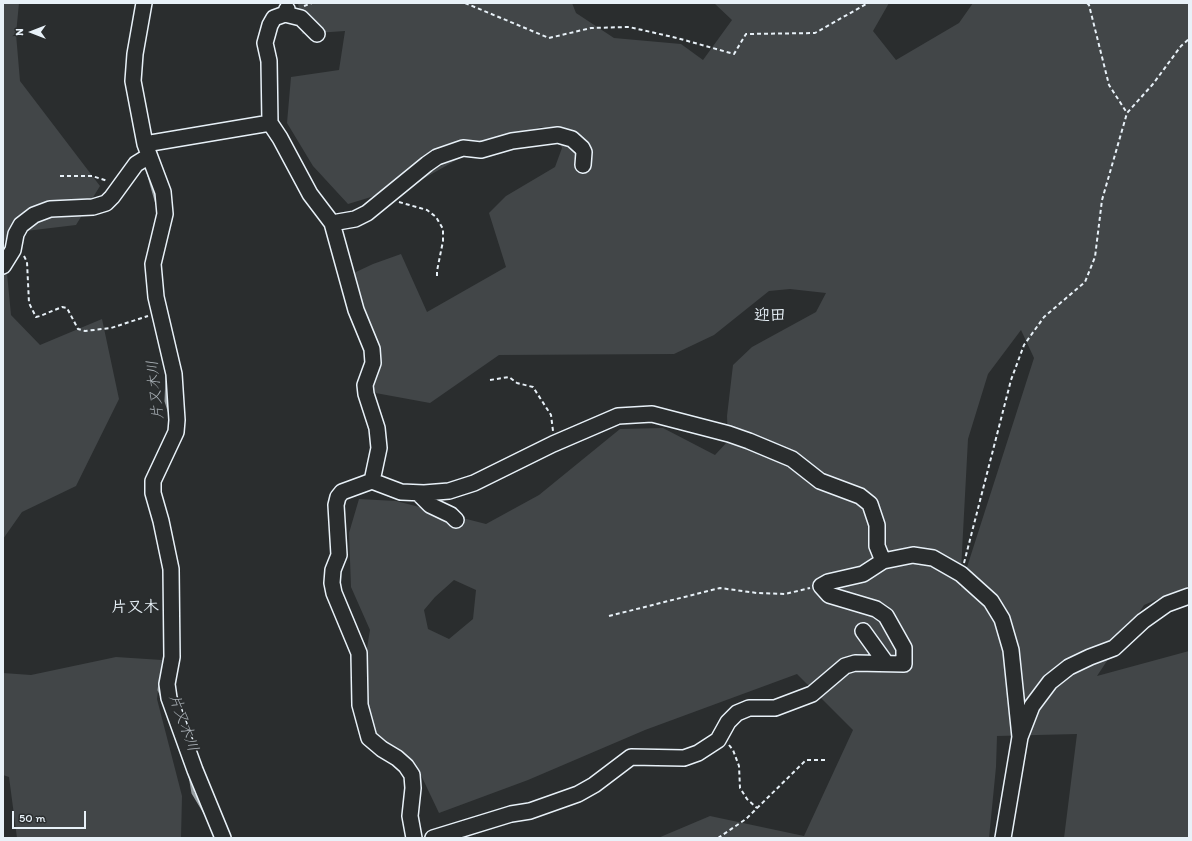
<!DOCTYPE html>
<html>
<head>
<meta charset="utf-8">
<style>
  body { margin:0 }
  #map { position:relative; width:1192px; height:841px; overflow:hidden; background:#2a2d2e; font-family:Itim,sans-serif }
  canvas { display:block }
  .frame { position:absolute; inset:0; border:4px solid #e8f1f8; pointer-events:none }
  .north { position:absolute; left:12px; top:12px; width:40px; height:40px; -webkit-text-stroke:3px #2a2d2e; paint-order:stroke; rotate:270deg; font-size:11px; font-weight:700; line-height:16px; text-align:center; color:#e8f1f8 }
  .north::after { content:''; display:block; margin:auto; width:14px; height:18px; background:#e8f1f8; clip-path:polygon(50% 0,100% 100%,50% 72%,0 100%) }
  .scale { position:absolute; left:12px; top:811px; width:74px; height:18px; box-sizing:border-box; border:2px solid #e8f1f8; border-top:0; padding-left:5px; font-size:12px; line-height:14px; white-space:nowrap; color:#e8f1f8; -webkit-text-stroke:3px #2a2d2e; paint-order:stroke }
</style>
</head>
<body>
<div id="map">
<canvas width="1192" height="841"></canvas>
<div class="frame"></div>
<div class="north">N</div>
<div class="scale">50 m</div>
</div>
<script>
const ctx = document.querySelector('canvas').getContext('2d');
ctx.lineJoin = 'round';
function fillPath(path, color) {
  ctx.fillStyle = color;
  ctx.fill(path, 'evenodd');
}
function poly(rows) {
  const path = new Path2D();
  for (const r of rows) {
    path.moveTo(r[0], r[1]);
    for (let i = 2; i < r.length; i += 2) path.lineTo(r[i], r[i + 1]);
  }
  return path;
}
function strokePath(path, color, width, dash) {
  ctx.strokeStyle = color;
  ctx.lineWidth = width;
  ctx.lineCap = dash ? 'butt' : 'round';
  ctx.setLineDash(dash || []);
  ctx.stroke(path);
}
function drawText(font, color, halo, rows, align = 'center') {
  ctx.font = font + ' Itim,"Klee One",sans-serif';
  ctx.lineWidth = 3.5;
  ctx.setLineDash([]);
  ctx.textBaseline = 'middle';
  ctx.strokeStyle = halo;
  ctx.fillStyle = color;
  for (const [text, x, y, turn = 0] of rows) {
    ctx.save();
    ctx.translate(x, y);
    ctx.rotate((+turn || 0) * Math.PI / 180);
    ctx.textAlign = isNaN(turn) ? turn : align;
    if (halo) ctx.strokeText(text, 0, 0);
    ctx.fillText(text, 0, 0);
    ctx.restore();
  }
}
const green = poly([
  [3,3,19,3,16,34,20,81,100,186,76,225,9,233,4,242,11,315,40,345,102,319,119,399,76,486,22,512,3,539],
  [298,3,572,3,576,13,614,38,681,44,703,60,732,20,714,3,889,3,873,31,896,60,959,23,973,3,1189,3,1189,586,1144,605,1097,676,1189,651,1189,838,1064,838,1077,734,997,736,996,767,989,838,658,838,710,816,804,836,853,730,797,674,645,730,528,780,439,813,419,771,386,758,367,718,366,654,370,630,351,587,349,533,359,499,396,501,486,524,539,495,620,429,663,428,715,455,728,441,727,416,733,365,752,347,816,312,826,293,790,289,769,291,714,335,674,354,499,355,430,403,370,392,373,372,341,279,373,264,401,254,427,312,506,267,489,213,506,196,555,167,562,148,556,130,541,127,490,141,414,184,348,204,313,166,287,123,291,77,339,70,345,31,302,34],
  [1021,330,1034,358,960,589,968,439,988,374],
  [454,580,476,590,473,619,449,639,428,629,424,610,435,597],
  [116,657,162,660,157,699,182,796,181,838,17,838,9,777,3,775,3,673,31,675]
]);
const stream = poly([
  [134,124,138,143],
  [147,169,157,204],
  [167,376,166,401,170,414],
  [160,683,159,690,162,697],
  [190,776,193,793,205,813]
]);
const path = poly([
  [465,3,549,38,591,28,629,27,677,38,734,54,746,34,815,33,868,3],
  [1087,3,1089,5,1109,85,1127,113],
  [304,6,312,3],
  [60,176,92,176,108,181],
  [399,202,427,210,436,217,443,229,443,241,437,271,437,279],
  [24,256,27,262,29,303,36,317,40,316,62,307,67,308,78,329,85,331,111,328,148,316],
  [490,380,509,377,517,383,533,387,551,415,553,431],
  [964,563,1011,380,1024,345,1044,317,1085,282,1095,257,1102,200,1127,113,1153,84,1181,46,1189,39],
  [609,616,720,588,757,593,785,594,810,588],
  [729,745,733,750,739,766,740,788,747,799,757,808],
  [718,838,746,819,806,760,825,760]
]);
const minor = poly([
  [144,3,135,54,133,81,145,144,163,192,165,214,153,264,156,297,174,374,177,420,176,432,153,481,153,493,161,521,171,569,172,657,167,684,169,698,195,770,223,838],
  [287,9,285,14,274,18,270,25,265,43,269,61,270,123,280,138,310,194,332,223,356,310,372,349,373,363,365,385,366,394,377,428,379,448,372,481],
  [285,14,301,18,317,34],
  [145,144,270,123],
  [332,223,355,219,367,213,427,164,437,157,463,148,481,150,512,141,558,135,572,139,582,148,584,152,583,165],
  [3,266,13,250,16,234,21,225,34,215,50,209,93,207,106,203,112,197,136,164,149,156],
  [418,493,430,505,451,515,456,520],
  [863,631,886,663],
  [414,838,410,816,413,788,412,775,406,766,397,758,382,749,369,738,360,705,359,653,334,593,332,583,333,570,339,555,336,505,338,497,342,492,372,481,401,492,424,493,449,491,474,483,553,444,618,416,652,414,729,434,749,441,792,459,820,481,860,496,870,504,877,525,877,546,883,561],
  [433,838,511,814,530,811,578,794,594,785,631,757,684,758,698,753,718,740,728,722,737,713,749,708,775,708,812,694,845,666,855,663,904,664,904,648,886,616,876,609,829,595,821,586,828,582,863,574,883,561,913,555,933,558,961,574,991,601,1002,619,1011,650,1020,737],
  [1003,838,1020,737,1032,706,1050,682,1069,667,1090,657,1114,648,1143,621,1167,604,1189,596]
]);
const waterNames = [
  ["片又木川",156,390,-96],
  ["片又木川",183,723,70]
];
const quarterNames = [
  ["迎田",770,316],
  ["片又木",135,608]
];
fillPath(green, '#424648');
strokePath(stream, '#989fa3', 3);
strokePath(minor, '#e8f1f8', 18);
strokePath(path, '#e8f1f8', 2, [4, 3]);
strokePath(minor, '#2a2d2e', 15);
drawText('italic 15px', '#acb3b9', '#2a2d2e', waterNames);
drawText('bold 16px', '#e8f1f8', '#2a2d2e', quarterNames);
</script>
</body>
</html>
